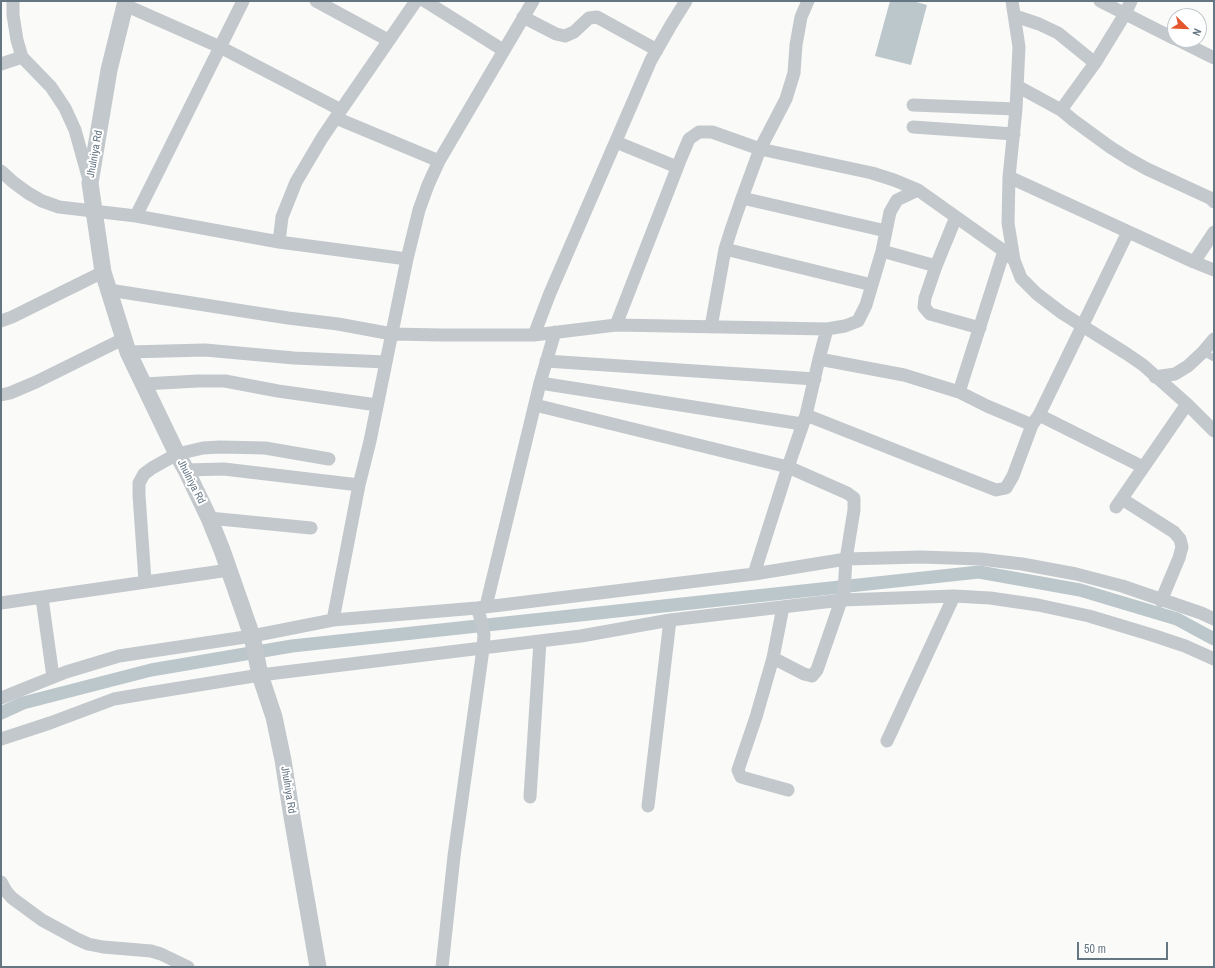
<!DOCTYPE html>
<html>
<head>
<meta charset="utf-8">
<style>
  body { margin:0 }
  #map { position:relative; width:1215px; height:968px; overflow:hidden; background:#fafaf8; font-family:"Archivo Narrow",sans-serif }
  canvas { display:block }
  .frame { position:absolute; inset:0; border:2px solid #657683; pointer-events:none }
  .north { position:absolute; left:1167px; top:8px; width:40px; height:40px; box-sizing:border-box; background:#fff; border:1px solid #c1c8cd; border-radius:50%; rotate:113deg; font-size:11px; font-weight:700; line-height:16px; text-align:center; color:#657683 }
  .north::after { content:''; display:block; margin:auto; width:14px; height:18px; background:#e4572e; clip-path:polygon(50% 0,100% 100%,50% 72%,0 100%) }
  .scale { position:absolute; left:1077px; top:942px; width:91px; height:18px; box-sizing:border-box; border:2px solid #657683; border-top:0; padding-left:5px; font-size:12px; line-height:14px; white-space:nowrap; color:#657683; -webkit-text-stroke:3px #fff; paint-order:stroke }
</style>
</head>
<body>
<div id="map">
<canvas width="1215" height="968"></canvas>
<div class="frame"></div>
<div class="north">N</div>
<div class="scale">50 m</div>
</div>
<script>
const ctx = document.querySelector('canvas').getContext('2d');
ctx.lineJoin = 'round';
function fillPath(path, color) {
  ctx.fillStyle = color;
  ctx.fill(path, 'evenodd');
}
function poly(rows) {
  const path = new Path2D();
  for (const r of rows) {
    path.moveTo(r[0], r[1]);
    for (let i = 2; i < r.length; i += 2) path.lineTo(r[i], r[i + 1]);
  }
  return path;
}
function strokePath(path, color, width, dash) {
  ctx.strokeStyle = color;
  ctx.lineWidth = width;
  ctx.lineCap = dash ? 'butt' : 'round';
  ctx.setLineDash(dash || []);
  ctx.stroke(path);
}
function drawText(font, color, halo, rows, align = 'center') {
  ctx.font = font + ' "Archivo Narrow",sans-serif';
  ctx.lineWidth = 4;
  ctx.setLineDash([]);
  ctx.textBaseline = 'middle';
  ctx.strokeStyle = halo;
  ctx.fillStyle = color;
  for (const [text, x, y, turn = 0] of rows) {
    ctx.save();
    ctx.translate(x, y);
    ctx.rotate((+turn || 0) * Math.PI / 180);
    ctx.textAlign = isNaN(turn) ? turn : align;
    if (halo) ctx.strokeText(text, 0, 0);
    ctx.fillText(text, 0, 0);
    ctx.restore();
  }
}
const water = poly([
  [890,1,913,1,927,5,911,65,875,56]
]);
const canal = poly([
  [1,713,23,703,151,670,292,646,979,572,1080,590,1177,619,1214,639]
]);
const service = poly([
  [1203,352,1214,358]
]);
const minor = poly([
  [13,1,13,15,17,40,22,57,51,87,65,108,75,130,89,180],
  [316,1,388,40],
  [425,1,503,50],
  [1012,1,1019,47,1016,109,1009,177,1008,223,1014,260,1021,278,1037,294,1062,313,1127,354,1143,365,1187,404,1214,431],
  [1100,1,1175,39],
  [125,5,220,47,341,110],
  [1015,16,1039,24,1058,33,1095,63],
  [523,17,556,34,565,36,574,32,589,18,597,17,657,50],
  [1178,40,1214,58],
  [1,64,22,57],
  [1017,86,1061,110,1073,120,1110,147,1129,159,1147,169,1210,198,1214,202],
  [913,105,1016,109],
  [1061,110,1095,63,1125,14,1131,1],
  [336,118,439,161],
  [913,127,1014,134],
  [616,142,677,167],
  [1,171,13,182,28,193,42,201,59,207,136,216,279,242,407,259],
  [1009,177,1194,262,1214,270],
  [742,198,886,231],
  [136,216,243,1],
  [956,217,936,266,925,298,924,307,930,314,980,328],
  [279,242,282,217,296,182,322,138,341,110,416,1],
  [725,249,872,285],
  [882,251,936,266],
  [1194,262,1214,232],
  [109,290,288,318,338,324,392,334,441,335,534,335,616,325,827,329,845,326,858,321,866,305,882,251,890,212,897,200,918,190,1004,251,1014,260],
  [1,321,12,317,103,272],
  [616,325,681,158,689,139,699,132,712,132,760,149,872,173,894,180,918,190],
  [711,327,725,249,731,230,742,198,760,149,786,99,794,73,796,45,801,17,808,1],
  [534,335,550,293,651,60,671,25,686,1],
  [128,352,205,350,294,358,386,362],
  [819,359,904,375,930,383,959,392,987,406,1032,425],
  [546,361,815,379],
  [1155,377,1175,374,1188,366,1203,352,1214,339],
  [540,383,802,424],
  [143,384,198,381,225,381,278,391,377,405],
  [959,392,1004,251],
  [1,395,10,393,36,382,123,339],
  [535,405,788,467,847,493,854,498,854,510,846,559,844,592,817,670,812,676,804,674,773,658],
  [806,415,996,490,1006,488,1013,476,1032,425,1039,415,1128,232],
  [1039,415,1143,467],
  [186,470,224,469,359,485],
  [1122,499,1174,532,1180,539,1182,547,1179,558,1161,601],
  [1116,507,1187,404],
  [209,518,311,528],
  [754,574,788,467,806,415,819,359,827,329],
  [145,581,139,495,139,483,144,474,152,468,177,454,203,448,220,447,265,448,329,459],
  [42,598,53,677],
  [1,603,229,570],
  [486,606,540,383,555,332],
  [783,607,773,658,756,717,738,770,741,777,788,790],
  [333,620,359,485,370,441,407,259,419,210,428,185,439,161,533,1],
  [1,698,66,672,119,656,252,636,333,620,477,608,754,574,846,559,921,557,980,559,1022,564,1076,574,1122,586,1201,613,1214,619],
  [1,739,50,723,114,699,149,693,260,675,581,636,670,620,842,600,954,596,990,598,1038,605,1089,616,1152,635,1185,646,1214,659],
  [887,741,954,596],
  [530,797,540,641],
  [648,806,670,620],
  [1,882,6,891,12,898,42,920,77,939,88,944,103,947,151,951,161,954,188,967],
  [442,967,454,856,483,649,484,635,480,617,477,608]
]);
const tertiary = poly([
  [126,1,109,70,90,183,103,272,128,352,177,454,186,470,209,518,222,550,252,636,260,675,274,717,283,760,292,817,318,967]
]);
const streetNames = [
  ["Jhulniya Rd",95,154,-80],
  ["Jhulniya Rd",191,482,63],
  ["Jhulniya Rd",288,790,81]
];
fillPath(water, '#bbc7cb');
strokePath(canal, '#bbc7cb', 13);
strokePath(service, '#c3c8cc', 7);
strokePath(minor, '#c3c8cc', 13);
strokePath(tertiary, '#c3c8cc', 17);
drawText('11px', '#657683', '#fff', streetNames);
</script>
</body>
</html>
